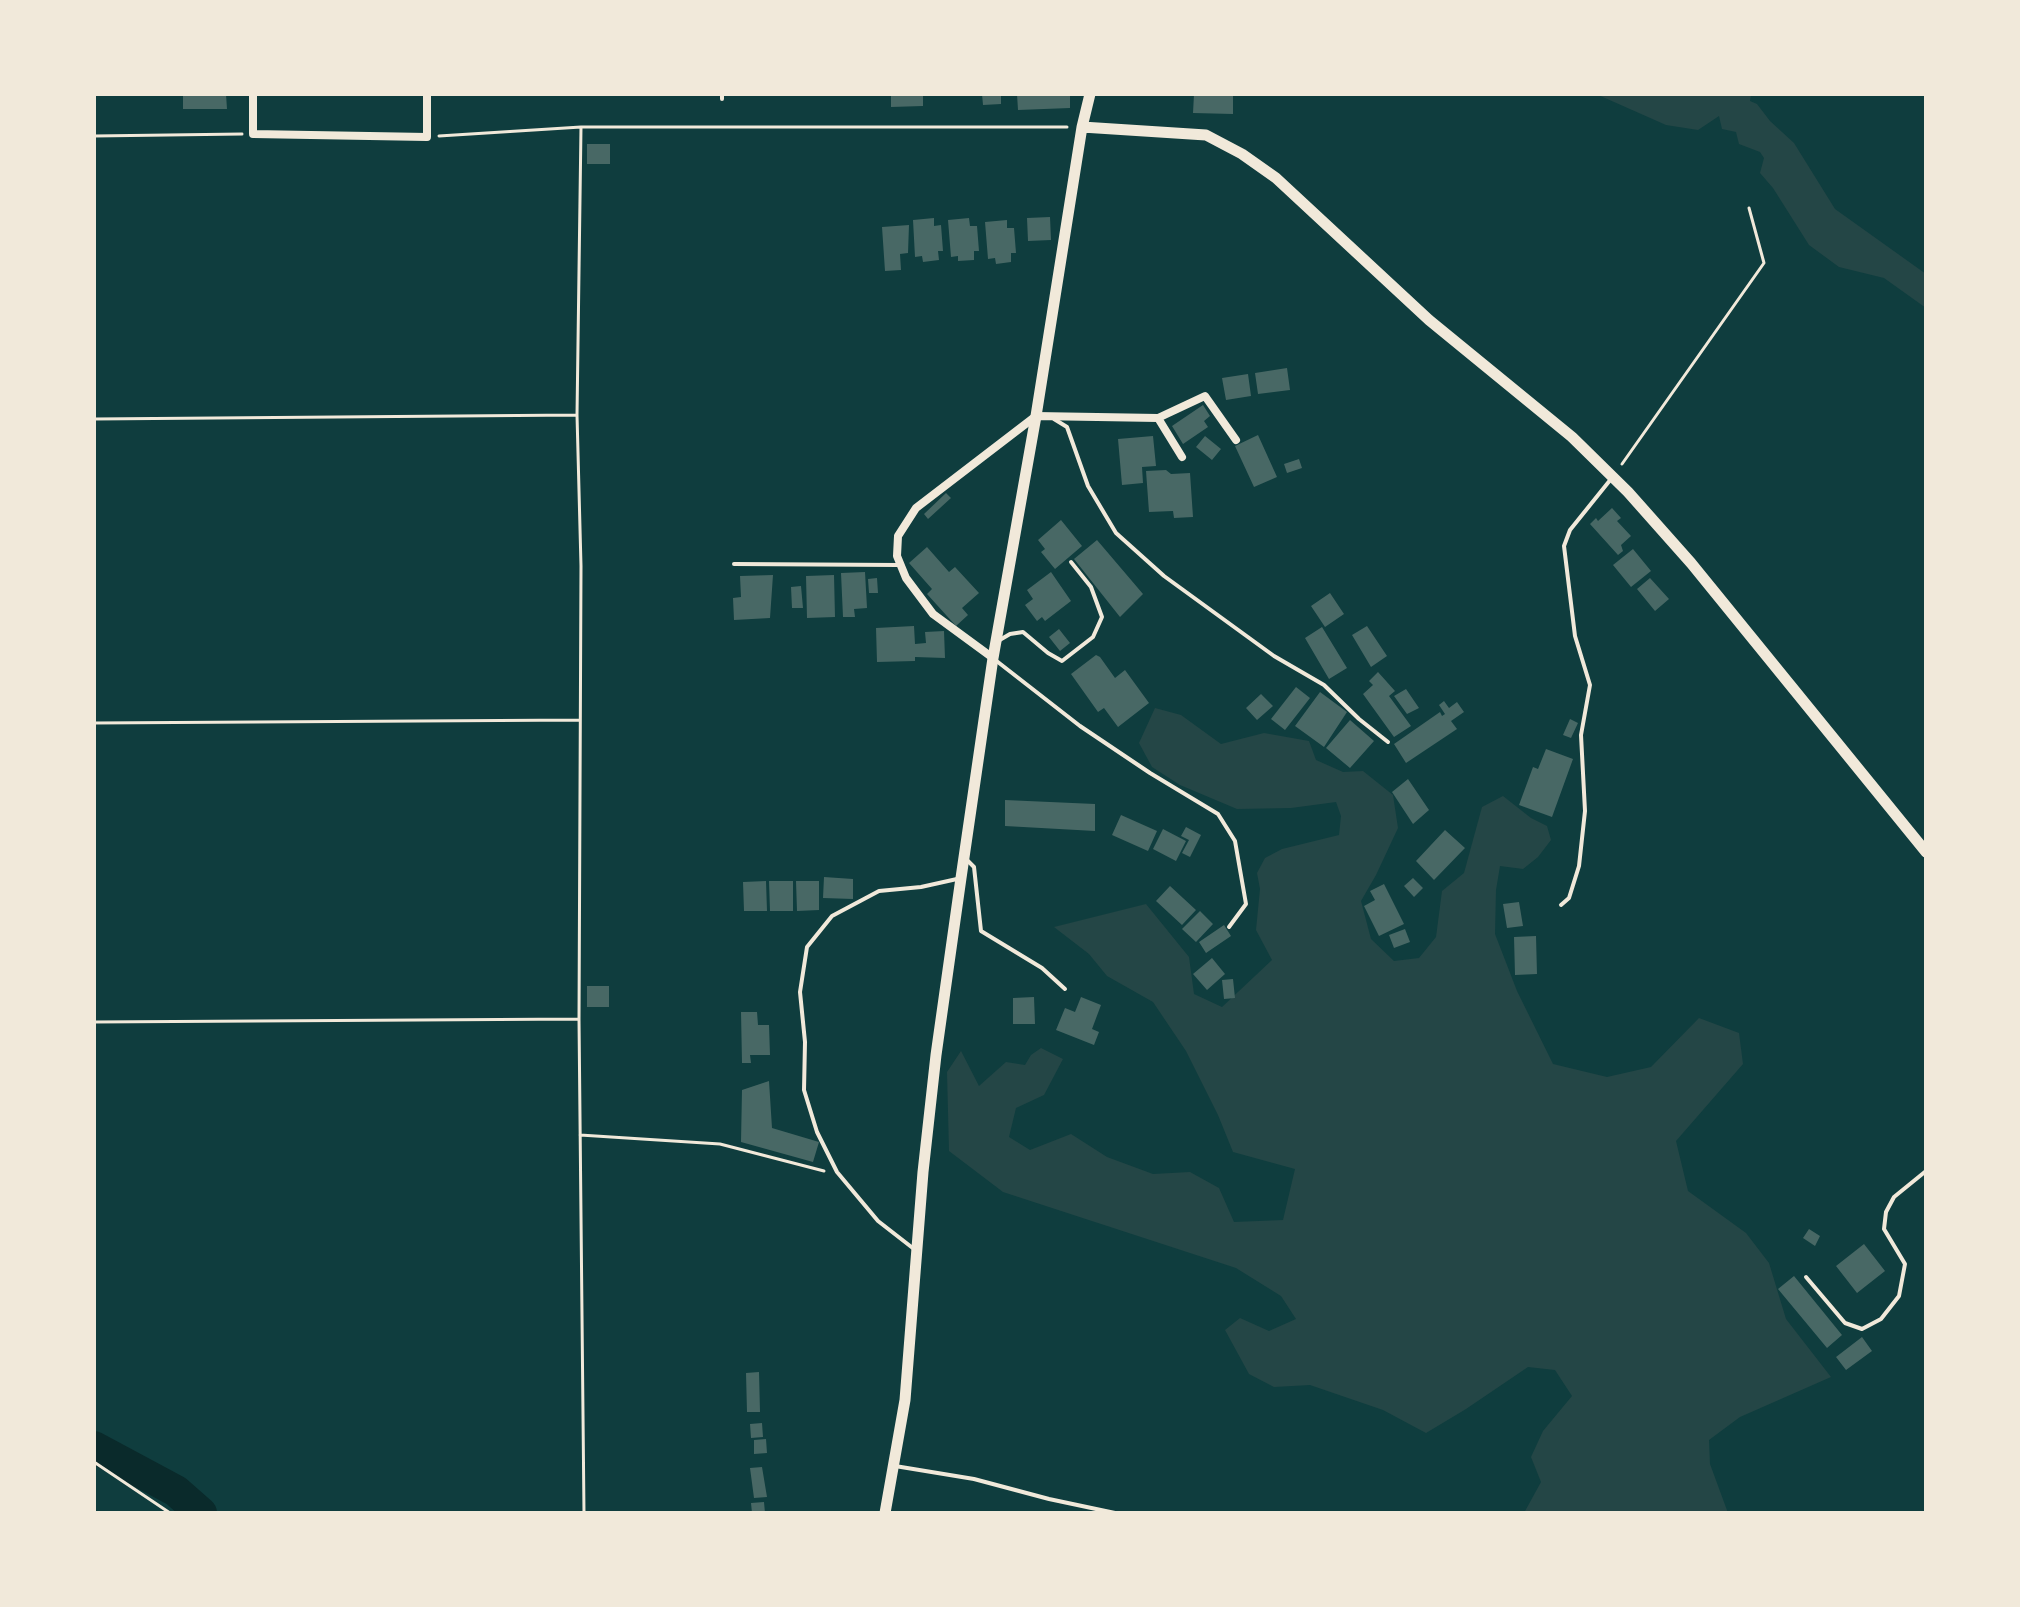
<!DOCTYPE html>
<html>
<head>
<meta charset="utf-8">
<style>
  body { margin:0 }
  #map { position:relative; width:2020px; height:1607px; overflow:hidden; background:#0f3d3e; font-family:Montserrat,sans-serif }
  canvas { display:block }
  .frame { position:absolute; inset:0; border:96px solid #f1e9da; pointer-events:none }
</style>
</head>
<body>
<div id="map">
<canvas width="2020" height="1607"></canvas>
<div class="frame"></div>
</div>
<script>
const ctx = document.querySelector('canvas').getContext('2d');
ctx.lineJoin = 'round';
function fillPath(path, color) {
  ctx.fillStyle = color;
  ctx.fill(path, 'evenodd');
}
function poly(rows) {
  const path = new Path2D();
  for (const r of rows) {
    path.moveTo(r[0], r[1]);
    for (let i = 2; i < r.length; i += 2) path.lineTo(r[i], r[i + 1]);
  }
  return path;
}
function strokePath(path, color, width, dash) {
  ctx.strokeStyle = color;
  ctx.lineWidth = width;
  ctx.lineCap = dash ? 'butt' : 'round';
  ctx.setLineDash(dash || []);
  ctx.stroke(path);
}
const green = poly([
  [1596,94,1751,94,1750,101,1757,104,1770,121,1794,143,1835,209,1926,274,1926,308,1884,278,1839,267,1809,245,1773,188,1760,173,1764,158,1760,152,1739,144,1736,132,1722,129,1719,116,1698,130,1666,125],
  [1155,708,1181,715,1221,744,1264,733,1309,741,1316,760,1343,772,1363,771,1393,795,1398,828,1376,875,1361,901,1371,939,1394,961,1419,958,1436,937,1442,891,1464,873,1482,807,1503,796,1531,818,1547,826,1551,840,1538,857,1523,869,1500,866,1496,890,1495,934,1517,991,1553,1064,1607,1077,1651,1067,1699,1018,1739,1033,1743,1064,1676,1141,1688,1191,1746,1233,1769,1263,1786,1319,1831,1377,1740,1417,1709,1440,1710,1464,1728,1513,1524,1513,1541,1482,1531,1457,1543,1431,1572,1396,1555,1370,1528,1367,1466,1409,1426,1433,1383,1410,1310,1385,1274,1387,1249,1374,1225,1330,1240,1318,1269,1331,1296,1319,1281,1296,1236,1268,1003,1192,949,1151,947,1072,961,1051,979,1086,1006,1062,1025,1065,1031,1055,1041,1048,1063,1059,1044,1095,1016,1108,1009,1137,1030,1150,1071,1134,1107,1157,1153,1174,1190,1172,1219,1188,1234,1222,1283,1220,1295,1169,1233,1152,1218,1115,1186,1051,1153,1002,1107,976,1089,954,1054,927,1146,904,1189,957,1194,994,1222,1007,1272,960,1256,930,1260,889,1257,873,1265,858,1282,849,1339,835,1341,816,1336,802,1291,808,1237,809,1180,785,1152,767,1139,743]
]);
const river = poly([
  [94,1447,176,1491,201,1513]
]);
const building = poly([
  [183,94,226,94,227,109,183,109],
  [891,94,923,94,923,106,891,107],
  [982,94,1001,94,1001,104,983,105],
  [1017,94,1070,94,1070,108,1018,110],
  [1194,94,1233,94,1233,114,1193,113],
  [587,144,610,144,610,164,587,164],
  [1050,217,1051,240,1028,241,1027,218],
  [934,218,934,226,941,225,943,251,938,251,939,260,923,262,922,256,915,257,913,220],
  [969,218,970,226,977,226,979,251,974,251,974,260,958,261,958,256,951,257,948,220],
  [1007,220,1007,228,1014,228,1016,253,1011,253,1011,262,996,264,995,258,988,259,985,222],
  [909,225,908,253,900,254,901,270,885,271,882,227],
  [1287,368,1290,390,1258,394,1255,373],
  [1248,374,1251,396,1226,400,1222,378],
  [1203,405,1210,416,1204,421,1208,427,1183,444,1172,426],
  [1258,435,1277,477,1254,487,1235,446],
  [1153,436,1156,466,1142,467,1143,483,1122,485,1118,439],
  [1205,436,1221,449,1212,460,1196,447],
  [1299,459,1302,468,1287,473,1284,464],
  [1166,470,1171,474,1190,473,1193,517,1174,518,1173,511,1149,512,1146,471],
  [946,493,951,498,928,519,924,514],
  [1612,508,1621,518,1617,521,1631,536,1621,545,1623,551,1618,555,1590,524,1596,518,1598,521],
  [1061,520,1082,546,1055,569,1041,552,1045,549,1038,540],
  [1097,540,1143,594,1120,617,1074,559],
  [927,547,949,572,955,567,979,593,962,608,968,615,956,626,927,594,932,589,909,563],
  [1633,549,1651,571,1631,587,1613,565],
  [865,572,867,608,854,609,855,617,843,617,841,573],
  [1051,572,1071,601,1045,621,1042,617,1037,621,1025,605,1033,599,1027,590],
  [773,575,770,618,734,620,733,598,741,597,740,576],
  [834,575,835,617,807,618,806,576],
  [877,578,878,593,869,593,868,579],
  [1650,578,1669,599,1655,611,1637,589],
  [801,586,803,608,792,608,791,587],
  [1330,593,1344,614,1325,627,1311,606],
  [914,626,915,644,926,643,925,632,944,631,945,658,915,657,915,661,877,662,876,628],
  [1367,626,1387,656,1371,667,1352,635],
  [1322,627,1347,668,1329,679,1305,638],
  [1059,629,1070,643,1060,651,1049,637],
  [1096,655,1100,657,1115,678,1125,670,1149,703,1118,727,1104,708,1098,712,1071,674],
  [1378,672,1395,691,1389,696,1411,726,1394,737,1363,694,1373,685,1369,681],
  [1296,687,1310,698,1285,730,1271,719],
  [1406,689,1419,708,1407,714,1394,696],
  [1320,692,1347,712,1324,747,1295,726],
  [1261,694,1273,706,1257,720,1246,708],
  [1444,701,1449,708,1457,702,1464,712,1451,721,1457,729,1406,763,1394,744,1440,712,1442,716,1445,714,1439,705],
  [1570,719,1578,723,1571,738,1563,735],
  [1350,720,1374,741,1350,768,1326,748],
  [1546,749,1573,759,1552,817,1519,805,1533,767,1538,769],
  [1408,779,1429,810,1413,824,1392,792],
  [1005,800,1095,804,1095,831,1005,826],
  [1121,815,1157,831,1148,851,1112,835],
  [1186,827,1201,835,1190,857,1182,853,1189,840,1181,836],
  [1163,829,1186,841,1176,861,1153,849],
  [1445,830,1465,848,1434,880,1416,861],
  [824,877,853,879,853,899,823,898],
  [1413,878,1423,888,1414,897,1404,886],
  [766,881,767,911,744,911,743,882],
  [769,881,793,881,793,911,770,911],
  [796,881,819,881,819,910,797,911],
  [1384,884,1404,924,1379,936,1364,906,1375,900,1370,891],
  [1170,886,1196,910,1182,925,1156,901],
  [1519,902,1523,926,1507,928,1503,904],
  [1200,911,1213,924,1196,942,1182,929],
  [1224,925,1231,936,1206,953,1199,942],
  [1405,929,1410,942,1394,948,1389,935],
  [1536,936,1537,974,1515,975,1514,937],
  [1212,958,1225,974,1207,990,1193,974],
  [1233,979,1235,998,1224,999,1222,980],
  [587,986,609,986,609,1007,587,1007],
  [1034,997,1035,1024,1013,1024,1013,998],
  [1081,997,1101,1005,1092,1029,1099,1032,1094,1045,1056,1030,1065,1008,1075,1012],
  [741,1012,757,1012,758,1025,769,1025,770,1055,750,1055,751,1063,742,1063],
  [769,1081,772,1128,819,1142,813,1162,741,1142,742,1090],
  [1809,1229,1820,1236,1815,1246,1803,1238],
  [1864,1244,1885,1271,1857,1293,1836,1266],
  [1794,1276,1842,1335,1827,1348,1778,1289],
  [1862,1337,1872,1351,1846,1370,1836,1357],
  [759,1372,760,1412,747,1412,746,1373],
  [762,1423,763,1437,751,1438,750,1424],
  [766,1439,767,1453,754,1454,754,1440],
  [762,1467,767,1497,754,1498,750,1468],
  [764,1502,765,1513,752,1513,751,1503]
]);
const path = poly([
  [581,127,577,415,581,566,579,1019,584,1513],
  [94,136,242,134],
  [439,136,581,127,1067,127],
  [94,419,577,415],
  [1622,464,1764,263,1749,208],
  [94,723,580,720],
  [94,1022,579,1019],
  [580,1135,720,1144,824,1171],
  [94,1462,170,1513]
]);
const service = poly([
  [722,94,722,99],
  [1054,419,1067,427,1088,486,1116,533,1164,576,1274,656,1324,685,1359,719,1388,742],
  [734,564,898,565],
  [998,641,1010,634,1023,632,1048,653,1062,661,1093,637,1102,617,1091,587,1071,562],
  [994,659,1080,726,1150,773,1218,814,1235,841,1246,904,1229,927],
  [966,859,974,867,981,931,1042,968,1065,989],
  [1561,905,1569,898,1579,866,1585,811,1581,735,1590,685,1575,636,1564,546,1570,530,1611,479],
  [914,1249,878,1221,837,1172,817,1132,804,1090,805,1042,800,992,807,947,832,916,879,891,921,887,957,879],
  [1806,1277,1845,1323,1862,1329,1881,1319,1899,1296,1905,1264,1884,1229,1886,1212,1894,1197,1926,1171],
  [895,1466,974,1479,1049,1499,1115,1513]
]);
const minor = poly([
  [253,94,253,134,427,137,427,94],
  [1158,418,1205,396,1236,440],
  [993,658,933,614,906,578,897,556,898,536,916,508,1036,416,1158,418,1182,457]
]);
const tertiary = poly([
  [1082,127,1206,135,1242,154,1276,178,1429,320,1572,437,1628,492,1691,563,1926,852],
  [885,1513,905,1400,923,1172,936,1055,961,878,993,658,1036,416,1082,127,1090,94]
]);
fillPath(green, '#244646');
strokePath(river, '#0a2a2b', 32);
fillPath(building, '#486865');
strokePath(path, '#f1e9da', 3);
strokePath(service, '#f1e9da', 4);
strokePath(minor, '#f1e9da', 8);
strokePath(tertiary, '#f1e9da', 11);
</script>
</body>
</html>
